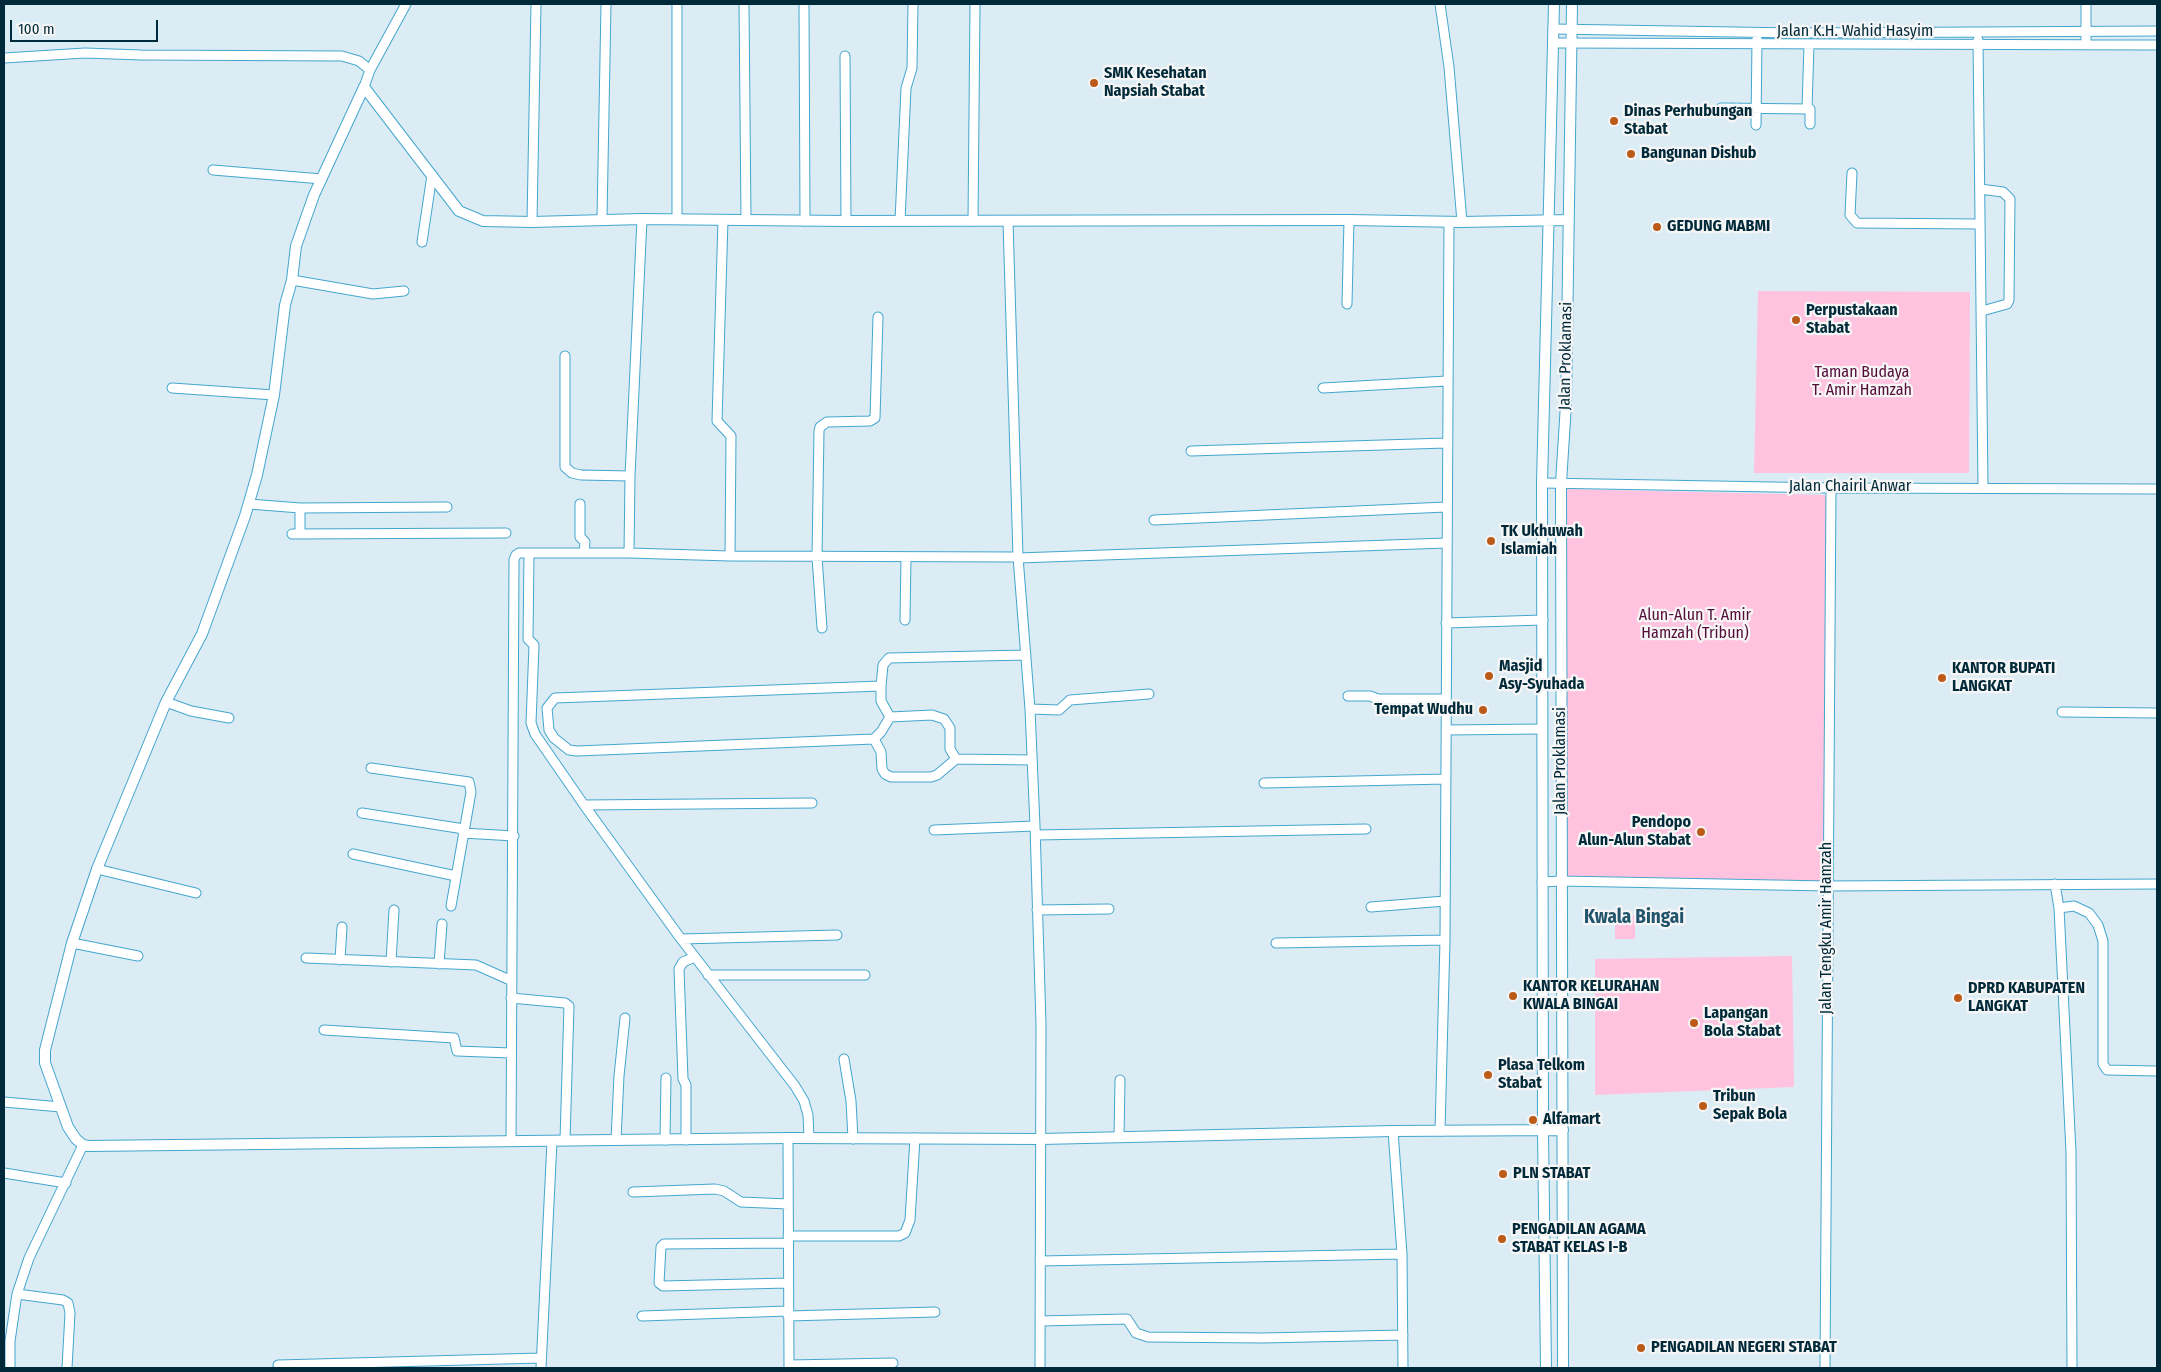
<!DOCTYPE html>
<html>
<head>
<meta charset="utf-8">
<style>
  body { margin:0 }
  #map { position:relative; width:2161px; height:1372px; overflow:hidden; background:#dbecf4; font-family:"Fira Sans Condensed",sans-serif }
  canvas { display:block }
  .frame { position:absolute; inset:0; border:5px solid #002939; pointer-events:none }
  .scale { position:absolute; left:10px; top:20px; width:148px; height:22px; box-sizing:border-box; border:2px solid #002939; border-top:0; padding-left:6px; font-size:15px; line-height:18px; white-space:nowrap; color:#002939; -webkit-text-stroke:4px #f6f6f6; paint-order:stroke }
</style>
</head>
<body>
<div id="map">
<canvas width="2161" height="1372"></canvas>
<div class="frame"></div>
<div class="scale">100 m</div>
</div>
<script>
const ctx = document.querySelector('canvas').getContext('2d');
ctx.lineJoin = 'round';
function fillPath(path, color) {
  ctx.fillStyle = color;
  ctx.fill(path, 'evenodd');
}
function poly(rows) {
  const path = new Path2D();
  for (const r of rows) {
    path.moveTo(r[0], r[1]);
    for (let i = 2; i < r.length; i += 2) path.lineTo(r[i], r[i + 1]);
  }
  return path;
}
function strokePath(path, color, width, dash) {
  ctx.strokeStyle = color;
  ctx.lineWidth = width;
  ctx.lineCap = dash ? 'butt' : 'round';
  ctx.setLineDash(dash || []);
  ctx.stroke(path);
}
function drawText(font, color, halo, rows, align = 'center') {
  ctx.font = font + ' "Fira Sans Condensed",sans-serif';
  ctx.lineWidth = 4.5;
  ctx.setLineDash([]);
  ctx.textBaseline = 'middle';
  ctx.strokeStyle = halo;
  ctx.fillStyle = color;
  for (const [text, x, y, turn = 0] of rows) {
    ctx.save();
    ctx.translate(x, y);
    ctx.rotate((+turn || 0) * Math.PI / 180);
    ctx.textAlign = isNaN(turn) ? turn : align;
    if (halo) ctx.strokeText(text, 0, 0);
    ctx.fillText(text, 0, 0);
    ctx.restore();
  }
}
const green = poly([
  [1758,291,1970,292,1969,473,1754,473],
  [1563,489,1829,495,1825,884,1563,878],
  [1635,915,1635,939,1615,939,1615,916],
  [1792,956,1794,1087,1595,1095,1595,959]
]);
const minor = poly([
  [677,4,677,219],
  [744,4,746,219],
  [804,4,805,221],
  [1440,4,1449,67,1462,222],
  [2086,4,2086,45],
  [1553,29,1795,33,2157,31],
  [1978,40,1983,487],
  [1554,43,2157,45],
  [845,56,846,221],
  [4,58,85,53,141,55,342,56,359,61,370,70],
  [364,87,370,70,406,4],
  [1721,108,1810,109,1810,124],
  [1807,109,1809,44],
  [1756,125,1757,39],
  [213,170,322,179],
  [1852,173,1850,215,1857,223,1980,224],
  [1980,189,2003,192,2010,199,2009,300,2007,304,1982,311],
  [602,219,606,4],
  [723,220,717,421,731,436,730,556],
  [900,221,906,88,912,68,913,4],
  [973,221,975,4],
  [1008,221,1018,557,1030,709,1035,826,1041,1024,1040,1368],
  [532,222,536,4],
  [422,242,432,175],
  [292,280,373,294,404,291],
  [1347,304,1349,220],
  [565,356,565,467,572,473,581,475,630,476],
  [172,388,274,395],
  [1323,388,1447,381],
  [1191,451,1446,443],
  [1542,483,1831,488,2157,489],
  [249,504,300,508,300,533],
  [580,504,580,537,585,542,584,553],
  [300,508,447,507],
  [1154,520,1446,507],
  [292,534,506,533],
  [529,553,528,639,534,645,531,723,535,734,584,805,681,939,795,1086,804,1101,808,1115,809,1138],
  [629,553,630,476,642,219],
  [1018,558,1446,543],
  [905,620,906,557],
  [1446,623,1543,620],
  [822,628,817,557,819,431,820,427,827,422,870,421,875,418,878,317],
  [1026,655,889,658,883,665,881,686,881,701,890,717,881,732,874,739,881,752,882,769,885,774,891,777,931,777,937,775,956,759,1032,760],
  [1348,696,1370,696,1378,699,1446,699],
  [166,702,191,711,229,718],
  [1030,709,1059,710,1070,700,1149,694],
  [2062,712,2157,713],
  [890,717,932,715,944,719,950,728,950,749,956,759],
  [1446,730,1542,729],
  [874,739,577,751,569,750,554,738,549,730,547,708,555,698,881,686],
  [371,768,469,782,471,792,451,906],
  [1264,783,1446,779],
  [584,805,812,803],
  [362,813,464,829],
  [934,830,1035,826],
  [463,833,514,836],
  [1036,835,1366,829],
  [353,854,456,876],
  [97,869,196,893],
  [1542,882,1561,881,1828,886,2157,884],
  [2055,884,2059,908,2071,1152,2072,1368],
  [1371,907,1445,901],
  [2059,908,2074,906,2089,913,2098,925,2103,941,2103,1064,2107,1070,2157,1071],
  [1037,910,1109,909],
  [681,939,837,935],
  [72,943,138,956],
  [1276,943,1445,940],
  [306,958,476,965,512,981],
  [340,960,342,927],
  [391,962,394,910],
  [439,964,442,924],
  [708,975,865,975],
  [511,998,565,1003,569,1006,565,1140],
  [324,1030,454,1038,457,1051,511,1053],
  [844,1059,851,1101,853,1139],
  [4,1102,61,1107],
  [1393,1131,1402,1254,1403,1368],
  [1440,1131,1445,940,1449,222],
  [1119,1137,1120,1080],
  [788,1138,789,1368],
  [616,1140,619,1076,625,1018],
  [665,1140,666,1078],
  [686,1140,686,1085,683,1079,679,969,683,962,695,957],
  [511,1141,514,560,516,555,519,553,629,553,730,556,1018,557],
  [4,1173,66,1183],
  [633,1192,715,1189,724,1191,741,1202,788,1204],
  [788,1236,899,1236,905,1233,910,1220,915,1138],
  [788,1243,664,1244,661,1247,659,1283,663,1286,788,1283],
  [1040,1261,1402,1254],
  [17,1294,63,1300,68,1303,70,1313,67,1368],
  [642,1316,788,1311],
  [788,1316,935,1312],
  [1040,1321,1127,1319,1136,1333,1148,1337,1263,1338,1403,1335],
  [278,1365,541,1358],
  [789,1365,893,1363],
  [10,1368,10,1341,17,1294,29,1258,83,1145],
  [541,1368,552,1141],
  [1825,1368,1831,488]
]);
const tertiary = poly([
  [1563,1130,1393,1131,1041,1139,788,1138,88,1146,83,1145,76,1139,68,1127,45,1063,45,1050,72,943,97,869,166,702,202,634,245,516,257,475,274,395,285,305,292,280,296,246,314,195,364,87,459,211,483,221,532,222,642,219,846,221,1349,220,1462,222,1568,220],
  [1546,1368,1543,1131,1542,483,1554,4],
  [1563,1368,1561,483,1566,404,1572,4]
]);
const markers = [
  [1094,83,5,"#bb5a19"],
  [1614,121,5,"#bb5a19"],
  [1631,154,5,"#bb5a19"],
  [1657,227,5,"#bb5a19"],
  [1796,320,5,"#bb5a19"],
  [1491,541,5,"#bb5a19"],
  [1489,676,5,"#bb5a19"],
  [1942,678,5,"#bb5a19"],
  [1483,710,5,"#bb5a19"],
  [1701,832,5,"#bb5a19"],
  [1513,996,5,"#bb5a19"],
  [1958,998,5,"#bb5a19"],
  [1694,1023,5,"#bb5a19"],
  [1488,1075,5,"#bb5a19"],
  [1703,1106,5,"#bb5a19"],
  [1533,1120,5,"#bb5a19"],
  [1503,1174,5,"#bb5a19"],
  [1502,1239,5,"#bb5a19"],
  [1641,1348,5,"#bb5a19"]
];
const streetNames = [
  ["Jalan K.H. Wahid Hasyim",1855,32],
  ["Jalan Proklamasi",1566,356,-89],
  ["Jalan Chairil Anwar",1850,487],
  ["Jalan Proklamasi",1561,761,-90],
  ["Jalan Tengku Amir Hamzah",1827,928,-90]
];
const poiNames = [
  ["SMK Kesehatan",1104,74],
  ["Napsiah Stabat",1104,92],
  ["Dinas Perhubungan",1624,112],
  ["Stabat",1624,130],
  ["Bangunan Dishub",1641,154],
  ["GEDUNG MABMI",1667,227],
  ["Perpustakaan",1806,311],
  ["Stabat",1806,329],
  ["TK Ukhuwah",1501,532],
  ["Islamiah",1501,550],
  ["Masjid",1499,667],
  ["Asy-Syuhada",1499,685],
  ["KANTOR BUPATI",1952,669],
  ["LANGKAT",1952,687],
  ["Tempat Wudhu",1473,710,"right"],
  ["Pendopo",1691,823,"right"],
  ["Alun-Alun Stabat",1691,841,"right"],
  ["KANTOR KELURAHAN",1523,987],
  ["KWALA BINGAI",1523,1005],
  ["DPRD KABUPATEN",1968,989],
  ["LANGKAT",1968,1007],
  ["Lapangan",1704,1014],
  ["Bola Stabat",1704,1032],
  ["Plasa Telkom",1498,1066],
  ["Stabat",1498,1084],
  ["Tribun",1713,1097],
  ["Sepak Bola",1713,1115],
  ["Alfamart",1543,1120],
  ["PLN STABAT",1513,1174],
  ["PENGADILAN AGAMA",1512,1230],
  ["STABAT KELAS I-B",1512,1248],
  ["PENGADILAN NEGERI STABAT",1651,1348]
];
const parkNames = [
  ["Taman Budaya",1862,373],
  ["T. Amir Hamzah",1862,391],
  ["Alun-Alun T. Amir",1695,616],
  ["Hamzah (Tribun)",1695,634]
];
const quarterNames = [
  ["Kwala Bingai",1634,918]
];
fillPath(green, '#ffc3df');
strokePath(minor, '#44a6ce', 11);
strokePath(tertiary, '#44a6ce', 12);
strokePath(minor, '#fff', 9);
strokePath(tertiary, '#fff', 10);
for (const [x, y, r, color] of markers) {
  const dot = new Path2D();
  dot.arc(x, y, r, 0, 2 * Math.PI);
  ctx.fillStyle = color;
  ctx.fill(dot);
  strokePath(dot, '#f6f6f6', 2);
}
drawText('16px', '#002939', '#f6f6f6', streetNames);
drawText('bold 16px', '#002939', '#f6f6f6', poiNames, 'left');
drawText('16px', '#550d39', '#f6f6f6', parkNames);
drawText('bold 19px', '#22556b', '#f6f6f6', quarterNames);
</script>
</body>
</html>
